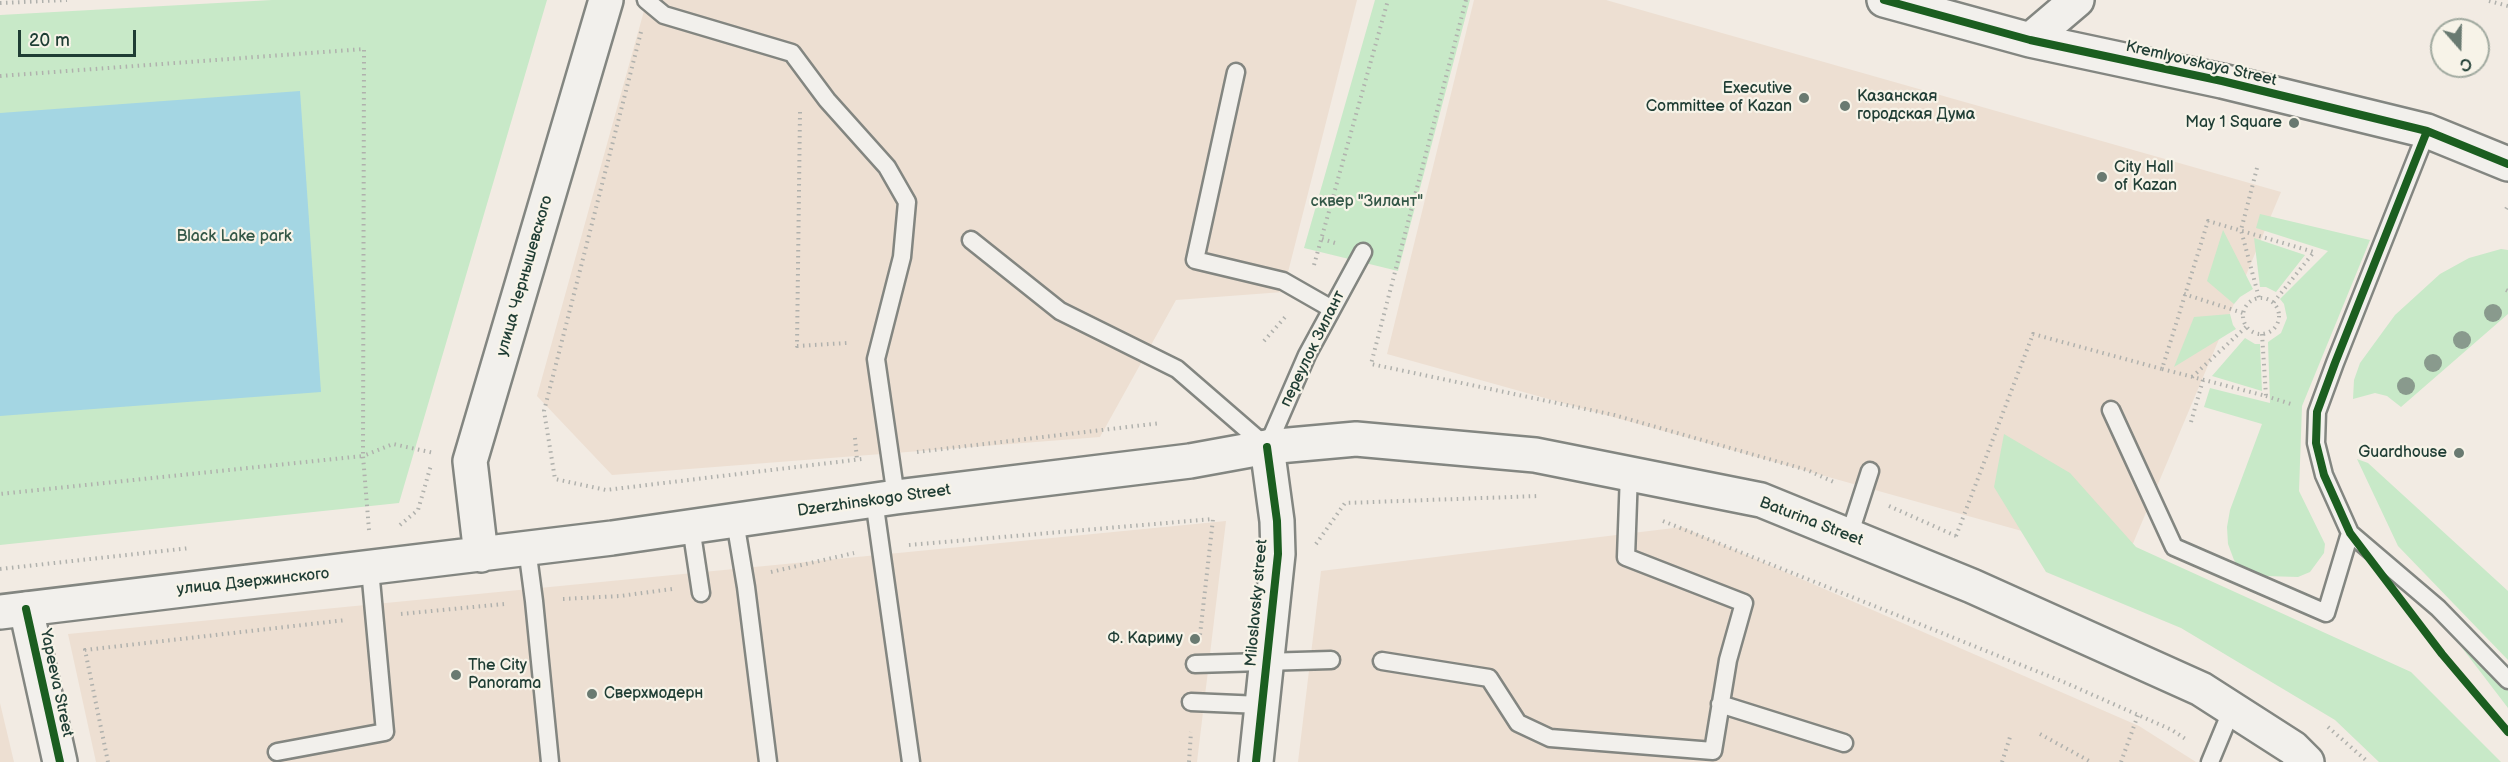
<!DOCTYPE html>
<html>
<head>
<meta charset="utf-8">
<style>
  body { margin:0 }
  #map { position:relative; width:2508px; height:762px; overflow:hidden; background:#f2ebe3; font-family:"Balsamiq Sans",sans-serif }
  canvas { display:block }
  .north { position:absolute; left:2430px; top:18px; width:60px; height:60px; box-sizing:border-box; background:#f7f3e8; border:2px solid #a1aaa0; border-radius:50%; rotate:160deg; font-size:16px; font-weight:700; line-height:24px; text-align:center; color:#1f3d34 }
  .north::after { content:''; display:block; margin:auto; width:21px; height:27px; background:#697a71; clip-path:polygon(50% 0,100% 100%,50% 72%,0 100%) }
  .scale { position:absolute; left:18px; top:30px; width:118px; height:27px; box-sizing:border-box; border:3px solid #1f3d34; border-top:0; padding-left:8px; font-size:18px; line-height:21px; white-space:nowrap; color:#1f3d34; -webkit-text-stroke:4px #f7f3e8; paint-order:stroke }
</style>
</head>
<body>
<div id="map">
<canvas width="2508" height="762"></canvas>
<div class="north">С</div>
<div class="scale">20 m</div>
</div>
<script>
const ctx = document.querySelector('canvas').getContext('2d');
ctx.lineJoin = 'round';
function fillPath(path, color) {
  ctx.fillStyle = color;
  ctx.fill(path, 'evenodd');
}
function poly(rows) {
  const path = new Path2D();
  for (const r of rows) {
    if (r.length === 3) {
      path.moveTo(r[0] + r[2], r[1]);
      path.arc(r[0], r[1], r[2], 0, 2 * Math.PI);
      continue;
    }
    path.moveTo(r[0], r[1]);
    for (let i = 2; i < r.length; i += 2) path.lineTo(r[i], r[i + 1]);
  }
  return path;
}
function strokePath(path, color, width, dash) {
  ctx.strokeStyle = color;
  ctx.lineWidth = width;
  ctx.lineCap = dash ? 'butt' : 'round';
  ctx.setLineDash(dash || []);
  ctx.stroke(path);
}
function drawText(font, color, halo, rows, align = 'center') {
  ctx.font = font + ' "Balsamiq Sans",sans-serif';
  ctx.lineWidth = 4.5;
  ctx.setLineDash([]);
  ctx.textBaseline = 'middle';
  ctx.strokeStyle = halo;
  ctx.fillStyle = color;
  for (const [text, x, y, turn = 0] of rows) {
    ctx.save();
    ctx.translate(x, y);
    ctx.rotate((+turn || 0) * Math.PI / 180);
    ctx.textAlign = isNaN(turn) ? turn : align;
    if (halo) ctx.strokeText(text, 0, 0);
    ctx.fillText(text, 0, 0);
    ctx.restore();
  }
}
const built = poly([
  [647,0,1357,0,1283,292,1176,300,1100,437,612,475,537,396],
  [1474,0,1606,0,2281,192,2126,560,1387,354],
  [1226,521,1197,762,96,762,68,634],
  [1682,527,2139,726,2196,762,1298,762,1321,571],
  [0,703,14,762,0,762]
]);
const green = poly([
  [272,0,547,0,399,503,0,545,0,15],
  [1375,0,1470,0,1398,271,1304,248],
  [2260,214,2370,240,2302,406,2299,491,2325,544,2324,553,2310,572,2298,577,2265,576,2238,566,2234,560,2228,544,2227,527,2230,510,2262,424,2204,407,2210,388,2270,403,2268,342,2281,333,2287,318,2284,304,2280,299,2328,251,2256,228],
  [2223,230,2253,289,2240,297,2234,304,2207,281],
  [2254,238,2305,255,2276,292,2266,287,2260,287],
  [2501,249,2508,250,2508,314,2401,407,2387,396,2375,393,2353,399,2354,380,2360,363,2395,315,2440,274,2469,258],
  [2230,314,2233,325,2236,329,2174,367,2194,317],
  [2245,338,2255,344,2260,344,2262,391,2212,376],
  [2004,434,2070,473,2136,547,2411,672,2501,762,2379,762,2335,720,2181,628,2046,572,1994,487],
  [2357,459,2368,463,2508,591,2508,660,2398,546],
  [2453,636,2508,691,2508,708]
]);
const water = poly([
  [300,91,321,392,0,416,0,113]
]);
const path = poly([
  [1466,0,1371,364,1614,415,1807,470,1836,483],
  [2489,1,2508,6],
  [0,3,67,0],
  [641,32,544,411,555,479,606,490,862,459],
  [0,76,364,49,363,456,0,494],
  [800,112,797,346,847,343,847,347],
  [2257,168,2241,230,2259,298],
  [2506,209,2508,206],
  [1322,239,1335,243],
  [1314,265,1388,0],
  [2506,290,2508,291],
  [2184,294,2243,313],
  [2261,316,18],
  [2262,334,2266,396,2162,369,2208,221,2314,252,2273,303],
  [1264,341,1287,315],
  [2192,377,2246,327],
  [2266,396,2291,404],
  [2191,422,2203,380],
  [855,438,857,460],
  [917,452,1161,423],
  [1889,506,1956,536],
  [1663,521,2066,683,2172,730,2187,740],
  [400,525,418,510,431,465],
  [369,530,363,456,393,444,434,453],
  [1956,536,2033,334,2162,369],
  [1316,544,1345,503,1539,496],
  [909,545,1213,519,1200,635],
  [0,569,190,548],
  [771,572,854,553],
  [563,599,620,596,672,589],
  [401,614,504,604],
  [2328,727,2368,762],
  [2040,734,2091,762],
  [108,762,85,650,346,620],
  [1189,762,1191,732],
  [2002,762,2011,734],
  [2121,762,2138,715]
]);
const service = poly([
  [646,0,664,15,792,53,827,100,887,167,907,202,902,257,876,359,896,497],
  [1236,72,1195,260,1283,281,1332,309],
  [2427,131,2335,363,2317,412,2316,443,2324,475,2350,533,2438,608,2508,680],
  [971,240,1060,311,1177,369,1267,447,1307,355,1363,252],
  [2111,410,2174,547,2326,613,2350,533],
  [874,500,911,762],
  [735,521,746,587,768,762],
  [691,527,701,593],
  [1849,536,1870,471],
  [527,548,534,601,550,762],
  [1382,661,1489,678,1518,723,1550,738,1713,751,1728,660,1744,603,1626,557,1629,473],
  [1195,664,1331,660],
  [1191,702,1261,705],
  [1720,704,1844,743],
  [277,752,385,732,370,569],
  [2210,762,2232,709]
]);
const minor = poly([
  [1884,0,2030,40,2222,81,2427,131,2508,164],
  [2030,40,2077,0],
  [26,609,60,762]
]);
const tertiary = poly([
  [1256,762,1278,554,1277,521,1267,447]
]);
const secondary = poly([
  [481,555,470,461,606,0],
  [0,612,612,538,896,497,1190,461,1267,447,1356,439,1535,455,1761,500,1972,586,2201,689,2293,748,2307,762]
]);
const cycleway = poly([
  [1884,0,2030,40,2222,81,2427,131,2508,164],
  [2427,131,2335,363,2317,412,2316,443,2324,475,2350,533,2442,654,2508,732],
  [26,609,60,762],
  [1256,762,1278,554,1277,521,1267,447]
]);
const trees = [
  [2493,313],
  [2462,340],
  [2433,363],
  [2406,386]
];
const markers = [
  [1804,98,6,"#697a71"],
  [1845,106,6,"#697a71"],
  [2294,123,6,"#697a71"],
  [2102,177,6,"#697a71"],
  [2459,453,6,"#697a71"],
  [1195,639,6,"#697a71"],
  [456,675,6,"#697a71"],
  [592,694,6,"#697a71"]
];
const streetNames = [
  ["Kremlyovskaya Street",2201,64,13],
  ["улица Чернышевского",525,276,-74],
  ["переулок Зилант",1313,349,-64],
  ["Dzerzhinskogo Street",874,501,-8],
  ["Baturina Street",1811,522,21],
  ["улица Дзержинского",253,582,-6],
  ["Miloslavsky street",1257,603,-85],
  ["Yapeeva Street",56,683,78]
];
const poiNames = [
  ["Executive",1792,89],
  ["Committee of Kazan",1792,107],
  ["Казанская",1857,97,"left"],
  ["городская Дума",1857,115,"left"],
  ["May 1 Square",2282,123],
  ["City Hall",2114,168,"left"],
  ["of Kazan",2114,186,"left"],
  ["Guardhouse",2447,453],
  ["Ф. Кариму",1183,639],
  ["The City",468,666,"left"],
  ["Panorama",468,684,"left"],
  ["Сверхмодерн",604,694,"left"]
];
const parkNames = [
  ["сквер \"Зилант\"",1367,202],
  ["Black Lake park",234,237]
];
fillPath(built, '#eddfd2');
fillPath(green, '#c8e9c8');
fillPath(water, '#a4d6e3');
strokePath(service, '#838681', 21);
strokePath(minor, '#838681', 38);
strokePath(tertiary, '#838681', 38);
strokePath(secondary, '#838681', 38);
strokePath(path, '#b0b1ad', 4, [1.5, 4.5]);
strokePath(service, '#f2f0ec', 16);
strokePath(minor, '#f2f0ec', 33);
strokePath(tertiary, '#f2f0ec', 33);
strokePath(secondary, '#f2f0ec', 33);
strokePath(cycleway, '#1b5e20', 8);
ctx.fillStyle = '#899a8d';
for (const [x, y] of trees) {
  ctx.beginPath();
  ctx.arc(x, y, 9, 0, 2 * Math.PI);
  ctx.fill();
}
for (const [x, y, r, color] of markers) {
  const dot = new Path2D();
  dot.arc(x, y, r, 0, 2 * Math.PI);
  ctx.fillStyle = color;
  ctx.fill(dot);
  strokePath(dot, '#f7f3e8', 2);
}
drawText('16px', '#1f3d34', '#f7f3e8', streetNames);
drawText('16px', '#1f3d34', '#f7f3e8', poiNames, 'right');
drawText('16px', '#335747', '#f7f3e8', parkNames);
</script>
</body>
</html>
